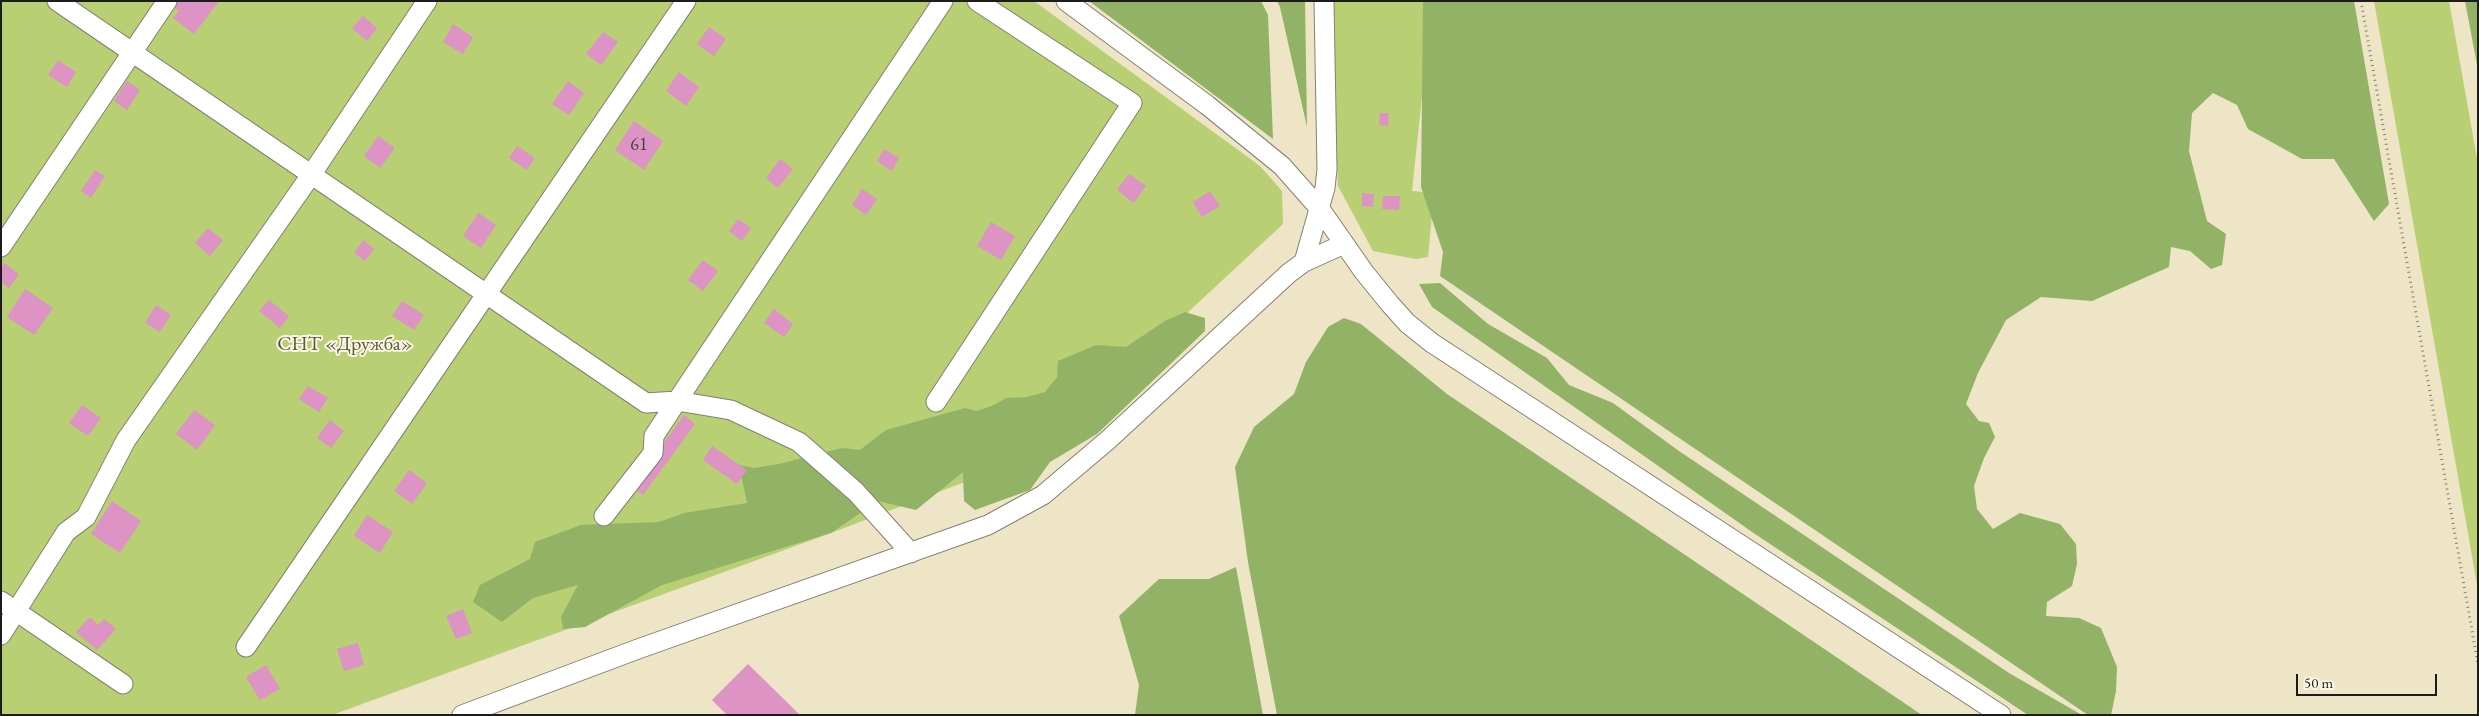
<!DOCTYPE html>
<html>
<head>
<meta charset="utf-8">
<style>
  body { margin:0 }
  #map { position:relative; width:2479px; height:716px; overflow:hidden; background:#ede5c6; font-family:"EB Garamond",serif }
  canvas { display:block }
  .frame { position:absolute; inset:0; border:2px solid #1c1c1c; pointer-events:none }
  .scale { position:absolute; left:2296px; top:674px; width:141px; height:22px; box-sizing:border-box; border:2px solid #1c1c1c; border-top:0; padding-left:6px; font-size:15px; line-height:18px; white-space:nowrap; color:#1c1c1c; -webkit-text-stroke:4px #fcf5e5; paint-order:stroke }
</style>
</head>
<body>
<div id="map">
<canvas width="2479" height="716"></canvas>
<div class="frame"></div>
<div class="scale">50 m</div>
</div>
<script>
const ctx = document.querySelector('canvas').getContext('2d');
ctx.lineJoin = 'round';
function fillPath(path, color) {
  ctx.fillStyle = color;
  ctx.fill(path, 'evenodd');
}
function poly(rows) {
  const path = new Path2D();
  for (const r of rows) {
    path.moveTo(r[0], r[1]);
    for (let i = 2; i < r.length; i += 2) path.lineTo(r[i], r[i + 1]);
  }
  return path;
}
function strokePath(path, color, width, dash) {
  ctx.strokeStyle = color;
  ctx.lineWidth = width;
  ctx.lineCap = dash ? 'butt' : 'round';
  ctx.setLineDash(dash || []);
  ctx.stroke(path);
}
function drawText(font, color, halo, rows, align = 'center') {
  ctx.font = font + ' "EB Garamond",serif';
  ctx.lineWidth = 4;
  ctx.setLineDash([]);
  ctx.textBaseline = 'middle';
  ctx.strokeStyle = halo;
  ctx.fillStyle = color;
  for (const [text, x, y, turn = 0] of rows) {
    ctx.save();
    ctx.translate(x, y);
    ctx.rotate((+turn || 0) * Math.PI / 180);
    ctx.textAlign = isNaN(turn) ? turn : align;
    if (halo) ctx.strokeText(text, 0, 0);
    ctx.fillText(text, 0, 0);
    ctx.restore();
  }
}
const green = poly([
  [1,1,1034,1,1260,166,1282,191,1283,224,1033,456,831,533,332,715,1,715],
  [1330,1,1432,1,1412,191,1434,193,1428,257,1416,259,1373,251,1338,186],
  [2374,1,2449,1,2478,164,2478,590]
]);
const forest = poly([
  [1089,1,1261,1,1268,15,1273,139],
  [1277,1,1305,1,1307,127,1280,7],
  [1423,1,2354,1,2389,204,2374,221,2334,159,2302,159,2248,129,2237,105,2213,93,2192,113,2189,151,2207,221,2226,234,2222,265,2211,269,2190,251,2171,247,2169,267,2092,301,2041,297,2006,320,1978,373,1966,404,1979,421,1989,423,1995,437,1984,458,1974,486,1977,509,1993,529,2020,513,2060,524,2076,544,2077,564,2072,586,2047,602,2046,616,2079,618,2101,628,2117,667,2116,691,2111,715,2088,715,1440,276,1443,252,1421,187],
  [2465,1,2478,1,2478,70],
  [1440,283,1488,324,1547,358,1569,385,1613,403,1679,451,2009,673,2082,715,2028,715,1755,534,1432,307,1419,284],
  [1185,312,1205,318,1205,331,1097,434,1050,462,1030,490,975,510,964,501,963,472,916,510,878,501,831,533,662,585,585,627,563,629,561,617,578,585,533,598,502,622,473,602,480,585,530,559,535,542,581,525,659,522,684,513,747,503,739,465,754,468,779,464,842,448,860,450,886,430,965,408,977,411,994,405,1006,398,1027,397,1045,392,1057,377,1058,361,1096,345,1126,347,1165,321],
  [1344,318,1361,324,1447,394,1922,715,1277,715,1248,562,1235,467,1254,427,1294,394,1306,362,1328,327],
  [1236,567,1263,715,1135,715,1139,685,1119,616,1159,579,1209,579]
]);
const building = poly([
  [178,1,219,1,194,34,173,18,179,11,174,7],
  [363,16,377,28,367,41,352,28],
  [453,24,473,37,463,54,443,42],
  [709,27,726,39,714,56,697,44],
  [603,32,618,42,601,65,586,54],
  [58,60,76,72,67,87,48,75],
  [679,72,699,87,686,106,666,91],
  [127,81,140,90,127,110,114,101],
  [568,81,584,93,569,115,552,104],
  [1380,113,1389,113,1388,126,1379,125],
  [634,121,663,141,644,170,615,150],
  [378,136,395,148,380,168,364,156],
  [517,146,535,158,527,170,509,158],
  [884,149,899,158,892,171,877,161],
  [780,159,793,169,778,188,766,178],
  [95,170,105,176,91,198,81,191],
  [1129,174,1146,186,1134,203,1117,190],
  [862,189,877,199,866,215,852,205],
  [1210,191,1220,206,1202,217,1193,202],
  [1362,193,1374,194,1373,207,1362,206],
  [1383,196,1400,196,1399,210,1382,209],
  [478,213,496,225,481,248,463,236],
  [738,219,751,228,742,241,729,231],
  [991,222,1015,236,1001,260,977,246],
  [208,228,223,240,210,256,195,243],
  [363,240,374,249,365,261,354,253],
  [703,260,718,271,703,291,688,280],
  [4,263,19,274,9,288,1,282,1,268],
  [25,289,53,308,34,335,7,317],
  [269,300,289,316,280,328,259,311],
  [402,301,424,315,414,330,392,316],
  [156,305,171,315,160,332,145,323],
  [774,309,793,324,784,337,764,323],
  [308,386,328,398,319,412,299,399],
  [82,405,101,418,88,436,69,423],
  [194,410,215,425,197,450,176,434],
  [684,415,695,424,643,495,632,487],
  [330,420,344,431,331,448,317,438],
  [712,446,747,470,737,484,703,460],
  [409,470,427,483,412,504,394,491],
  [112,501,141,521,120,553,91,534],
  [367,515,393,532,380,553,354,536],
  [463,609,472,633,456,639,446,616],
  [90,617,98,625,104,619,116,629,97,650,76,632],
  [358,643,364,665,344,671,337,649],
  [748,664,800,715,727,715,712,700],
  [266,665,280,689,260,700,246,677]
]);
const path = poly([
  [2361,1,2478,665]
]);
const minor = poly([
  [57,1,646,403,677,401,731,410,799,442,856,492,911,553],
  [1066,1,1207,105,1282,166,1320,209,1364,272,1390,304,1407,323,1432,343,2001,715],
  [1,247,167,1],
  [1304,262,1325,188,1327,169,1324,1],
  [936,402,1132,103,977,1],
  [604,516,653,453,654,436,677,401,943,1],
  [1,601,123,684],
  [1,635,66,532,86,517,126,440,311,175,427,1],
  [246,647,686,1],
  [462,715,638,649,988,525,1043,495,1108,440,1289,273,1304,262,1344,244]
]);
const numberNames = [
  ["61",639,145]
];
const parkNames = [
  ["СНТ «Дружба»",345,345]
];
fillPath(green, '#b8cf74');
fillPath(forest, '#92b266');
fillPath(building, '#dd93c3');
strokePath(minor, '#848071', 21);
strokePath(path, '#848071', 3, [1, 4]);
strokePath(minor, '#fff', 19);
drawText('18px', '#4c3a46', null, numberNames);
drawText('20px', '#535b3b', '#fcf5e5', parkNames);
</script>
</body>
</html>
